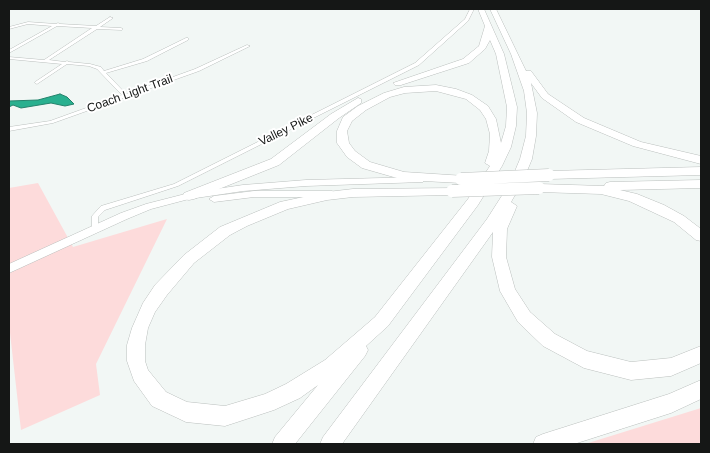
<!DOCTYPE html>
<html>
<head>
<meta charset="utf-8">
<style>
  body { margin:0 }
  #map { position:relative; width:710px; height:453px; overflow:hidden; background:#f2f7f5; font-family:Helvetica,sans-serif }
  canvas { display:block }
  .frame { position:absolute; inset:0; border:10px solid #151716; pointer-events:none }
</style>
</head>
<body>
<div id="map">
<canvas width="710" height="453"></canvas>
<div class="frame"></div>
</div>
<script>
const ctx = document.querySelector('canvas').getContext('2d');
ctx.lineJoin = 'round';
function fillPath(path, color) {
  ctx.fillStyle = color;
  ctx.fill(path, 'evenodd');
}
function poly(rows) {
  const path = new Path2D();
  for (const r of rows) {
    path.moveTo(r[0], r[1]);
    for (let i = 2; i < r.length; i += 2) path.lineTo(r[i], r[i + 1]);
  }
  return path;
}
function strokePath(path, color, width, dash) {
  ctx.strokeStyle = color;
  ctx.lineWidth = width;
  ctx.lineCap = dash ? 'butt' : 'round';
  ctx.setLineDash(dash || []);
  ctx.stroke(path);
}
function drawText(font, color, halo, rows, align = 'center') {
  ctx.font = font + ' Helvetica,sans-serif';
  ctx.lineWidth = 4;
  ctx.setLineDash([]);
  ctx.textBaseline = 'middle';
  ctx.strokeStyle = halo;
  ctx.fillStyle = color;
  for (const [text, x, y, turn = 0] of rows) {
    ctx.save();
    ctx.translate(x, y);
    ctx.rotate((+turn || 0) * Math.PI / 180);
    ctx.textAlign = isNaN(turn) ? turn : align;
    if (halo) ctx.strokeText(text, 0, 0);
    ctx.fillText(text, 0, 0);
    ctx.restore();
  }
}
const green = poly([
  [38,183,73,247,167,219,96,364,100,395,21,430,10,333,9,333,9,188],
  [701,408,701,444,585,444]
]);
const water = poly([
  [60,94,67,97,74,104,65,106,51,103,21,108,13,105,9,107,9,101,38,100,60,94]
]);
const street = poly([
  [470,9,474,9,468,21,419,65,178,186,105,210,98,217,98,229,97,231,93,231,92,229,92,216,101,206,174,184,415,63,465,19,470,9],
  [110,17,113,18,100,27,121,28,123,29,122,30,97,29,49,60,65,62,67,61,69,62,90,64,101,67,104,71,143,59,186,38,188,38,188,40,147,61,106,73,126,94,195,69,247,45,250,46,199,71,53,123,9,131,9,127,50,121,122,95,97,69,89,66,67,64,37,84,35,83,35,82,62,64,9,59,9,57,44,60,92,28,57,26,9,53,9,50,52,26,28,24,9,29,9,27,28,22,56,24,58,23,60,24,96,26,110,17]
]);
const secondary = poly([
  [420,177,424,180,423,182,306,186,243,191,189,199,151,209,127,219,9,273,9,264,121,213,146,204,189,193,243,185,306,180,420,177],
  [254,191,332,191,337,194,332,197,254,197,214,202,209,199,214,196,254,191]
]);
const highway = poly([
  [478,9,484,9,504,54,517,107,516,126,511,147,502,166,478,205,388,326,366,346,368,350,365,356,295,444,272,444,275,437,318,385,300,398,274,410,225,426,186,422,152,406,134,381,127,361,127,345,132,328,143,303,155,285,184,255,220,227,280,202,327,192,353,189,456,188,458,191,452,195,353,197,327,200,288,209,247,226,230,235,194,263,167,295,155,312,148,328,145,345,145,361,148,370,166,392,187,402,225,406,265,394,286,384,325,360,375,317,468,199,490,166,485,163,489,151,490,134,486,119,480,110,466,99,436,91,405,93,390,97,366,110,352,121,347,131,349,143,355,151,370,162,404,172,465,176,467,179,461,183,404,180,362,168,347,157,337,143,337,131,343,117,358,106,384,93,404,87,436,85,456,89,472,95,488,106,496,119,501,143,506,126,507,107,496,54,490,40,485,49,469,63,401,85,395,85,393,83,463,59,479,46,485,26,478,9],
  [490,9,496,9,526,71,531,71,548,94,584,118,641,142,701,156,701,164,633,146,576,122,542,98,531,83,537,113,536,136,532,159,522,183,511,202,517,206,507,229,506,257,515,289,530,312,555,334,587,351,631,362,671,358,701,346,701,363,671,376,631,380,584,368,543,346,518,322,500,291,492,257,493,232,342,444,320,444,323,437,487,219,510,183,520,159,526,136,527,113,524,91,511,54,490,9],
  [358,98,361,99,361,103,339,118,279,165,194,199,189,200,184,199,183,196,184,193,271,159,331,114,358,98],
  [701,167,701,175,549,179,543,175,549,171,701,167],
  [701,180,701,188,620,190,637,194,664,205,684,216,701,229,701,241,696,240,674,222,629,201,601,194,539,192,533,188,539,184,604,186,606,183,610,182,701,180],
  [701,380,701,399,671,413,574,444,533,444,536,437,543,434,669,394,701,380]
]);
const highwayBridge = poly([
  [461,179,549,175],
  [452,191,539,188]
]);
const farStreetnames = [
  ["Coach Light Trail",130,94,-20],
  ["Valley Pike",286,130,-26]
];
fillPath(green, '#fddbdb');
fillPath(water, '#29b08f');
strokePath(water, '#23826b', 1);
strokePath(street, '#babfbd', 1);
strokePath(secondary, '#babfbd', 1);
strokePath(highway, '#babfbd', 1);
fillPath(street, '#fff');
fillPath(secondary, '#fff');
fillPath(highway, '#fff');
strokePath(highwayBridge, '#babfbd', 13, []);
strokePath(highwayBridge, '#fff', 12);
drawText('12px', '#151716', '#fff', farStreetnames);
</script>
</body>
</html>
